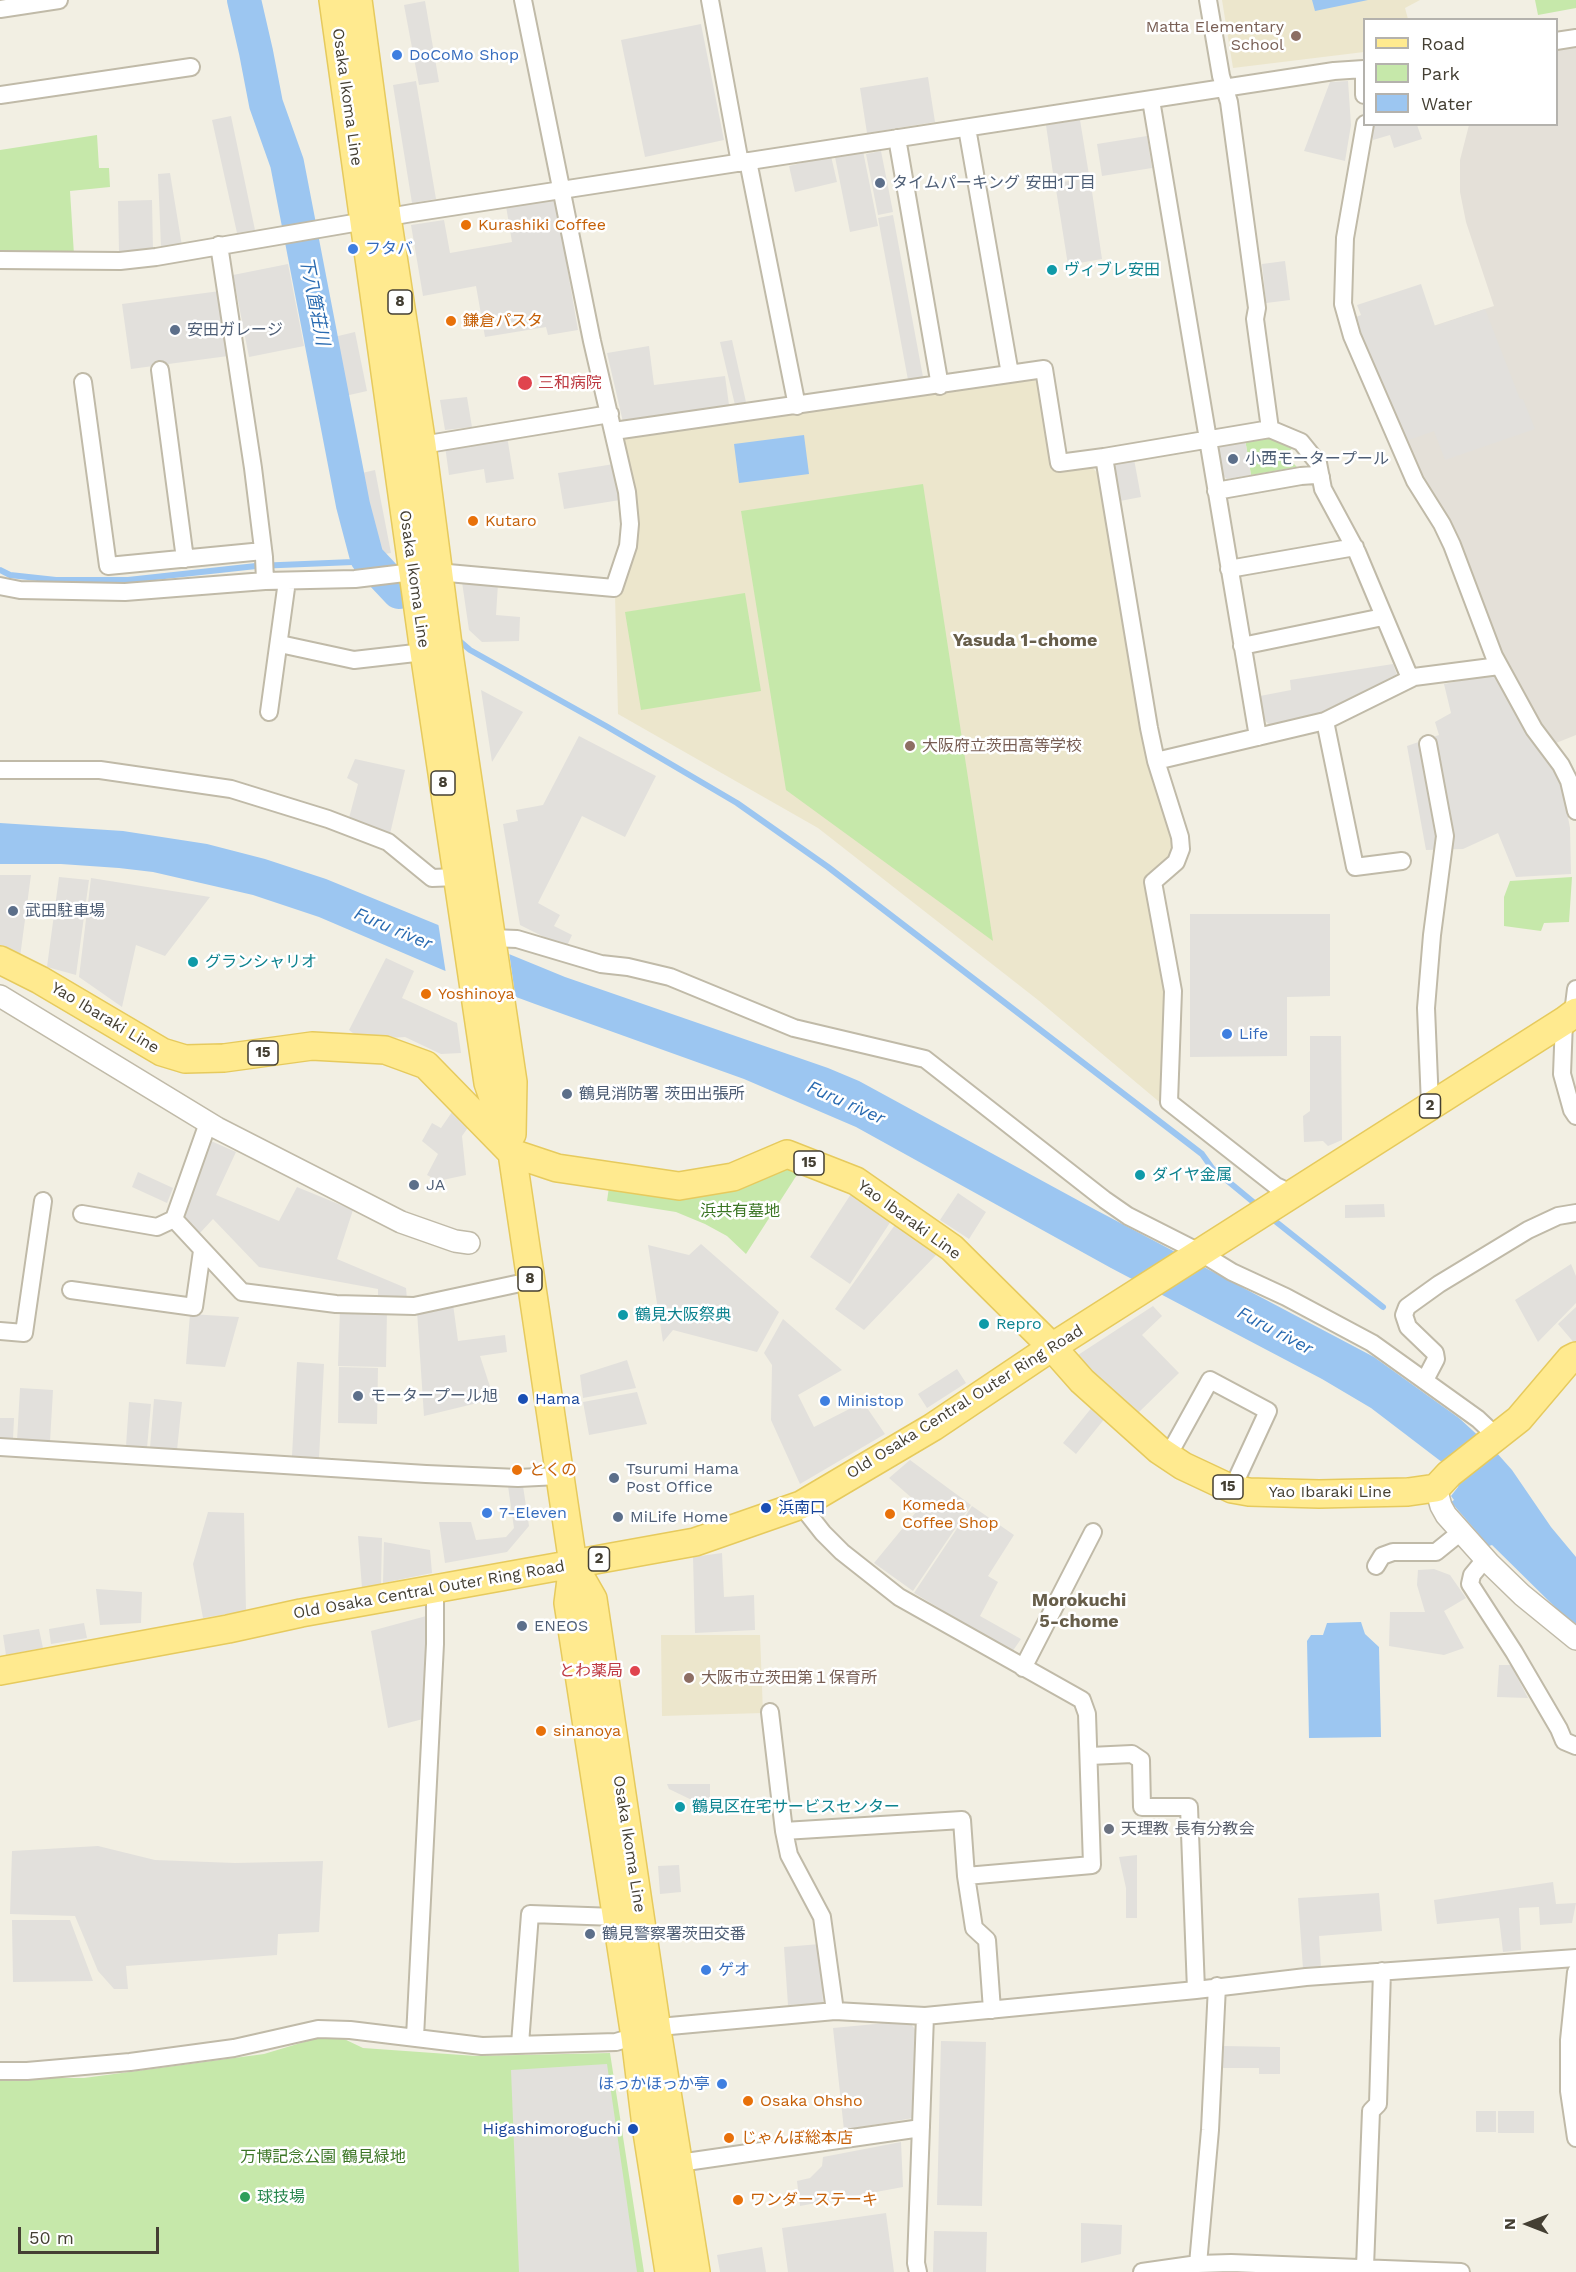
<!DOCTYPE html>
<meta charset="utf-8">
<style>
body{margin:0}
#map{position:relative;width:1576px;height:2272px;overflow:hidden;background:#f2efe3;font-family:"Work Sans",sans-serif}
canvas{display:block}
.legend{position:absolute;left:1363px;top:18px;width:195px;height:108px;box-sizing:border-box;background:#fff;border:2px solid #b4b2ad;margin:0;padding:8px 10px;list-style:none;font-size:18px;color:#443f33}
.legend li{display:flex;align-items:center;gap:12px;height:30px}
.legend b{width:30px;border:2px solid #b4b2ad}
.north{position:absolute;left:1498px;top:2194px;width:60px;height:60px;-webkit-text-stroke:4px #fff;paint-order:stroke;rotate:270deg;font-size:16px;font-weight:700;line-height:24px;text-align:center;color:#443f33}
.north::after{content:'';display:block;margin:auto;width:21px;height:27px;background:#443f33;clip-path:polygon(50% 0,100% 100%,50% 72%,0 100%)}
.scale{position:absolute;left:18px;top:2227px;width:141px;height:27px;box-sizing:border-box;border:3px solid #443f33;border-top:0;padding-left:8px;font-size:18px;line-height:21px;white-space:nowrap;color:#443f33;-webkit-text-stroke:4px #fff;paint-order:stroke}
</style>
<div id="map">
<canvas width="1576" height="2272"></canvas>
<ul class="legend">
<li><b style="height:8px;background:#ffea8f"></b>Road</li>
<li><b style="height:16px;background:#c6e8aa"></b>Park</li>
<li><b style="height:16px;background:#9cc6f1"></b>Water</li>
</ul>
<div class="north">N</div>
<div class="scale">50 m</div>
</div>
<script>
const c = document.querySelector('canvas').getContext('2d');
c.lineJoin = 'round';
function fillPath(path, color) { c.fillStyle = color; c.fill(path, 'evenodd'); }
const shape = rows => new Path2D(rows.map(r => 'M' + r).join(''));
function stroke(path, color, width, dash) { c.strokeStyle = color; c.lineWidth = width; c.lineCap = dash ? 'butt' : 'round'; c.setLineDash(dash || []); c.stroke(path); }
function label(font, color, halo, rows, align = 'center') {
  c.font = font + ' "Work Sans","Noto Sans JP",sans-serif'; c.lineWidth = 5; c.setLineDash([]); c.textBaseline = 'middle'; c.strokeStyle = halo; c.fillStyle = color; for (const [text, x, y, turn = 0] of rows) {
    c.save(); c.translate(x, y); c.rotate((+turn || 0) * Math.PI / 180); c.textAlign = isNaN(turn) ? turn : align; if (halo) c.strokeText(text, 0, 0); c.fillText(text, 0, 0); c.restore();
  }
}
const industrial = shape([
 [1576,44,1576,735,1551,745,1513,679,1366,348,1494,306,1466,222,1460,192,1460,160,1469,125,1556,124,1557,47]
]);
const education = shape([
 [1222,0,1420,0,1405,8,1408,19,1364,20,1364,52,1233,68],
 [1034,380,1043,385,1057,471,1092,467,1099,475,1172,834,1172,855,1146,879,1166,991,1163,1105,1038,1000,818,828,618,714,615,594,623,578,622,438],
 [661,1635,760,1635,763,1713,662,1716]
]);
const green = shape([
 [1535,0,1576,0,1576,8,1538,15],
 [97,135,99,168,109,168,110,187,70,191,74,255,0,253,0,150],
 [1271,435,1296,445,1285,455,1297,467,1251,475,1245,439],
 [923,484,993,941,786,790,741,511],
 [745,593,761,691,641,710,625,612],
 [1572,877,1569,922,1544,923,1541,931,1504,926,1504,897,1510,881],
 [802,1167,746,1254,727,1236,705,1224,676,1212,607,1201,609,1187],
 [342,2038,363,2048,476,2056,610,2053,644,2272,0,2272,0,2078,84,2078,264,2054,314,2039]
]);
const parking = shape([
 [425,1,439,82,419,85,404,5],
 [701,24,724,140,645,157,621,40],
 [928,77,935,122,867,133,860,88],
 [416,81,436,199,412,203,393,85],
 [1348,81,1351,125,1345,161,1304,151,1330,82],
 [231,116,255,230,237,233,212,120],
 [1080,120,1089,175,1054,180,1046,125],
 [1373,125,1417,125,1422,139,1394,148,1390,135,1373,140],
 [1147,136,1152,168,1102,176,1097,144],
 [863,151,878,226,850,232,835,157],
 [881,151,893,212,878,215,866,154],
 [831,156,837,182,795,192,789,166],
 [170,173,182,246,161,247,158,174],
 [1090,178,1102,259,1068,265,1055,183],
 [555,197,578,330,548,335,546,327,485,337,476,286,423,296,411,225,444,220,450,253,512,242,506,206],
 [152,200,153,251,119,252,118,201],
 [893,215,923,377,908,380,878,218],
 [1285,261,1290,300,1266,303,1262,264],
 [288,264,304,346,249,357,233,275],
 [1421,284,1435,326,1485,309,1520,399,1523,399,1535,429,1445,460,1434,431,1406,441,1366,348,1356,317,1361,315,1357,305],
 [220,291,228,356,131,369,122,304],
 [355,332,367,391,345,396,334,337],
 [732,340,746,402,735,405,720,342],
 [649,346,654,385,725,376,729,405,623,422,607,353],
 [467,397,472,427,445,430,440,400],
 [507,436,514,479,486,483,484,469,449,475,445,446],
 [1245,439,1251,475,1227,479,1220,473,1215,445],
 [1134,459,1141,497,1120,501,1114,463],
 [614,464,620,500,564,509,558,473],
 [375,470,391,553,378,555,362,473],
 [462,582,498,584,496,615,520,617,519,641,482,642,469,630],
 [1393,664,1397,675,1338,709,1270,725,1264,720,1260,696,1291,690,1290,680],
 [1494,674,1542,756,1561,780,1570,828,1571,874,1516,877,1498,833,1463,849,1426,850,1407,746,1439,735,1435,722,1451,713,1444,684],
 [481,690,523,712,492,762],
 [579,736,656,776,625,837,582,816,538,903,560,915,554,926,572,935,566,948,520,925,503,824,518,821,516,810,543,805],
 [355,759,405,770,389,838,349,818,358,784,347,778],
 [0,875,31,875,20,957,0,947],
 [59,877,89,880,76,975,47,967],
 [91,878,210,897,165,956,136,945,122,1007,79,977],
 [1190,914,1330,914,1330,996,1287,997,1287,1056,1190,1057],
 [386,958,414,971,402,998,457,1023,461,1053,441,1054,405,1037,362,1040,349,1030],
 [1310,1036,1341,1036,1342,1140,1328,1146,1323,1141,1304,1142,1303,1116,1310,1111],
 [454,1109,469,1126,462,1136,466,1175,438,1181,427,1175,438,1154,422,1141,432,1123,441,1128],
 [211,1141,236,1152,216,1195,279,1221,297,1187,353,1210,337,1259,406,1288,407,1299,378,1302,378,1289,259,1267,213,1219,199,1234,182,1217],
 [138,1172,173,1188,167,1203,132,1187],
 [958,1193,986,1212,969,1239,940,1220],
 [851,1194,891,1221,850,1284,810,1257],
 [1384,1204,1385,1217,1345,1218,1345,1205],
 [897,1222,937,1254,864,1330,835,1309],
 [701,1244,779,1312,757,1352,673,1330,663,1342,648,1245,689,1255],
 [1571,1264,1576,1276,1576,1303,1538,1342,1515,1300],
 [453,1304,458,1341,505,1335,507,1352,480,1356,494,1399,424,1416,417,1311],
 [1153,1306,1162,1316,1142,1335,1179,1373,1136,1415,1078,1359,1078,1355],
 [1576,1307,1576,1345,1558,1324],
 [340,1308,387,1309,386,1367,338,1366],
 [190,1314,239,1317,225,1367,186,1364],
 [783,1319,842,1370,798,1395,814,1427,863,1402,885,1434,800,1484,771,1420,772,1365,764,1353],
 [627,1360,636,1388,583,1398,580,1375],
 [297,1362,324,1364,319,1458,292,1456],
 [339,1367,378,1368,377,1424,338,1423],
 [957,1369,966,1383,927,1408,918,1394],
 [20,1388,53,1390,50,1442,17,1441],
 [637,1392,647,1424,589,1435,583,1402],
 [154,1399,182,1402,177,1450,150,1448],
 [129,1402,151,1404,147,1448,126,1446],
 [1093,1406,1106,1417,1076,1454,1063,1443],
 [0,1418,14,1418,13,1439,0,1438],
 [910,1460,971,1505,913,1591,874,1563,921,1506,889,1478],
 [508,1486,523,1486,529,1526,507,1552,445,1563,439,1522,471,1522,476,1540,506,1537,514,1528],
 [972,1506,1014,1535,988,1576,998,1582,980,1616,1021,1639,1012,1652,914,1593],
 [208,1512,244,1513,246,1611,203,1618,193,1564],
 [358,1536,382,1538,381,1584,362,1588],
 [384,1542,430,1550,432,1573,383,1583],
 [722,1553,724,1597,754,1595,755,1630,695,1633,693,1557],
 [1434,1569,1450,1575,1466,1598,1444,1611,1464,1648,1444,1655,1389,1646,1390,1612,1425,1612,1417,1585,1418,1570],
 [96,1589,142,1592,141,1623,100,1625],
 [430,1615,427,1718,388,1728,371,1631],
 [84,1623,87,1638,51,1644,49,1629],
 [39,1629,43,1648,6,1655,3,1635],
 [1499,1665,1511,1665,1528,1698,1497,1697],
 [667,1784,710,1784,710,1798,722,1798,724,1814,721,1814,669,1789],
 [98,1846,155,1860,235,1863,323,1861,319,1932,278,1934,277,1955,126,1966,128,1989,114,1989,98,1971,75,1916,10,1914,12,1851],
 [1137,1855,1137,1918,1126,1918,1126,1888,1119,1857],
 [679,1865,681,1892,660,1894,658,1866],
 [1553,1882,1556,1904,1576,1903,1572,1923,1540,1925,1539,1907,1519,1908,1521,1950,1503,1952,1499,1918,1437,1924,1434,1900],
 [1379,1893,1382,1931,1319,1936,1321,1968,1303,1969,1298,1898],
 [12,1920,70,1920,93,1981,13,1982],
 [820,1944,823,2003,788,2005,784,1947],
 [897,2022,910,2023,915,2029,913,2118,844,2130,833,2028],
 [941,2041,986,2042,982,2206,937,2205],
 [1223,2046,1280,2047,1280,2074,1259,2074,1259,2068,1222,2068],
 [607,2064,637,2272,519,2272,511,2070],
 [1476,2111,1496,2111,1496,2132,1476,2132],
 [1498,2111,1534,2111,1534,2133,1498,2133],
 [901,2142,903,2187,800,2206,797,2181,810,2178,822,2166,823,2157],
 [886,2213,894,2272,788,2272,782,2228],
 [1081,2223,1122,2225,1121,2254,1081,2263],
 [934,2231,987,2232,986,2272,933,2272],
 [762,2247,766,2272,720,2272,717,2255]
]);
const water = shape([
 [1312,0,1368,0,1315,11],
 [804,435,809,474,739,483,734,444],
 [0,823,123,831,207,844,265,859,326,879,565,977,828,1068,859,1081,1094,1209,1374,1357,1459,1418,1496,1452,1512,1470,1551,1527,1576,1557,1576,1624,1558,1610,1492,1545,1489,1546,1451,1502,1454,1500,1451,1496,1458,1487,1459,1481,1447,1466,1371,1408,1322,1379,1111,1268,856,1127,744,1079,535,1004,443,970,319,917,253,895,153,872,119,868,61,864,0,864],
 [1361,1622,1365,1634,1379,1647,1381,1737,1309,1738,1307,1641,1311,1635,1323,1635,1327,1623]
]);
const pier = shape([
 [438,922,509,952,516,1001,446,974]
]);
const stream = shape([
 [0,570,10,575,56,580,128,580,256,566,353,562,367,558],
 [456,638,470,650,606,726,737,803,828,867,1202,1154,1212,1168,1258,1206],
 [1270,1217,1383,1307]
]);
const river = shape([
 [244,0,256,52,266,104,287,163,353,505,367,558,399,592]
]);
const minor = shape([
 [710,0,740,163],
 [1208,0,1221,76,1229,102,1257,308,1255,319,1270,429],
 [0,9,59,0],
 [1556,41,1576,38],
 [1364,69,1364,95],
 [0,95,191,67],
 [1151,100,1258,737],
 [1365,124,1345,238,1343,304,1352,336,1415,481,1442,524,1452,545,1494,656,1534,729,1561,765,1569,781,1576,811],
 [967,128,1010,374],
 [897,138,940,386],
 [748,161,797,406],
 [219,245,253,468,264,557,265,581],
 [0,260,120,261,156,257,412,213,1334,71,1364,69],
 [160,370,185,559],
 [83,382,108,566,263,551],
 [614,431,1044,369,1059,463,1104,457,1149,728,1156,761,1180,837,1181,849,1176,862,1153,882,1173,991,1169,1102,1276,1186,1293,1194],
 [422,445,610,414],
 [1104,457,1270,429,1301,442,1318,463,1323,489,1357,552,1410,678],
 [1216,491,1301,476,1315,475,1321,477],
 [1229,569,1355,547],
 [437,572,614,588,628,546,630,524,627,492,592,341,523,0],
 [0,586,20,590,125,592,265,581,355,579,413,572],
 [280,644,354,660,424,652],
 [1242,646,1383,617],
 [269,712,287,581],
 [1325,721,1355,867,1402,861],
 [1428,744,1445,836,1432,935,1426,1008,1430,1105],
 [1156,761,1325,721,1414,677,1499,666],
 [0,770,100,770,231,789,328,819,388,842,432,878,457,877],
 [491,938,517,939,601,964,628,967,670,977,794,1028,925,1059,1105,1200,1128,1216,1201,1253,1232,1272,1286,1297,1372,1343,1478,1419,1496,1436],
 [1573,1013,1576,989],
 [1564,1021,1562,1074,1572,1110,1576,1116],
 [208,1123,174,1219,242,1292,336,1304,414,1306,530,1281],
 [82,1214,157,1227,174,1219],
 [71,1290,194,1307,202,1251],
 [0,1331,24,1333,43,1201],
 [1425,1380,1436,1359,1435,1353,1408,1327,1404,1315,1407,1307,1439,1284,1528,1230,1558,1216,1576,1213],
 [0,1447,426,1474,518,1478,559,1476],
 [1168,1456,1210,1380,1268,1411,1232,1489],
 [801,1505,823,1533,842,1552,899,1597,1082,1700,1087,1714,1092,1865,966,1876],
 [1486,1558,1472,1575,1470,1584,1514,1652,1559,1729,1564,1741,1576,1746],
 [1376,1566,1382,1556,1393,1552,1436,1552,1462,1531],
 [1023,1668,1093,1532],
 [770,1712,784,1831,789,1855,822,1917,835,2011],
 [1090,1756,1132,1754,1141,1760,1142,1807,1189,1807,1196,1990],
 [784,1831,962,1820,966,1876,974,1928,987,1940,992,2010],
 [1576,1972,1569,2040,1569,2091,1576,2138],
 [415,2037,435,1644,435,1590],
 [520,2044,530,1914,616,1917],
 [0,2071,27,2071,130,2062,234,2048,318,2029,350,2030,482,2046,616,2042,670,2026,835,2011,925,2016,1196,1990,1306,1977,1576,1958],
 [679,2163,921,2128],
 [1198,2264,1210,2130,1217,1986],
 [1365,2267,1371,2111,1378,2104,1382,1971],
 [918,2272,916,2263,925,2016],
 [1142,2272,1198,2264,1231,2263,1461,2272]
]);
const tertiary = shape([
 [0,996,217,1128,401,1222,455,1241,469,1243],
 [1436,1488,1441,1506,1446,1515,1489,1563,1522,1595,1576,1639]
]);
const primary = shape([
 [333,0,424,652,488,1083,512,1153,573,1564,568,1603,635,2037,646,2126,669,2272],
 [358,0,387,217,422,445,450,660,513,1082,512,1134],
 [0,960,40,980,162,1052,185,1059,224,1058,312,1046,385,1050,426,1065,512,1153,557,1168,679,1186,733,1177,787,1154,856,1181,952,1248,1052,1347,1082,1381,1159,1450,1183,1466,1232,1489,1249,1492,1319,1494,1408,1492,1436,1488,1449,1474,1519,1419,1570,1359,1576,1356],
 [573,1564,593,1599,657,2030,696,2272],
 [0,1671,228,1629,301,1613,695,1542,801,1505,933,1427,1052,1347,1564,1021,1576,1012]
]);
const markers = [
 [1296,36,6,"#8d6e63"],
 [397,55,6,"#3f7fe0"],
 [880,183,6,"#5c6f8a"],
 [466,225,6,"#e8710a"],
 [353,249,6,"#3f7fe0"],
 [1052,270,6,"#0f9aa8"],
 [451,321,6,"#e8710a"],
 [175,330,6,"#5c6f8a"],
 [525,383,8,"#e0444e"],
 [1233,459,6,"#5c6f8a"],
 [473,521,6,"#e8710a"],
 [910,746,6,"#8d6e63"],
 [13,911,6,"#5c6f8a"],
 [193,962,6,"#0f9aa8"],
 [426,994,6,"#e8710a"],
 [1227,1034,6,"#3f7fe0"],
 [567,1094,6,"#5c6f8a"],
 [1140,1175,6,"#0f9aa8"],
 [414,1185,6,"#5c6f8a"],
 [623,1315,6,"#0f9aa8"],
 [984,1324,6,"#0f9aa8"],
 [358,1396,6,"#5c6f8a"],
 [523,1399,6,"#1a4fb4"],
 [825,1401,6,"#3f7fe0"],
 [517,1470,6,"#e8710a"],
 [614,1478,6,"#5c6f8a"],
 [766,1508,6,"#1a4fb4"],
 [487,1513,6,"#3f7fe0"],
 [890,1514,6,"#e8710a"],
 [618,1517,6,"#5c6f8a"],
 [522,1626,6,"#5c6f8a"],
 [635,1671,6,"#e0444e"],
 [689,1678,6,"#8d6e63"],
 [541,1731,6,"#e8710a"],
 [680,1807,6,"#0f9aa8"],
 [1109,1829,6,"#6b7280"],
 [590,1934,6,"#5c6f8a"],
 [706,1970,6,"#3f7fe0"],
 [722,2084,6,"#3f7fe0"],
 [748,2101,6,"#e8710a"],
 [633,2129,6,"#1a4fb4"],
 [729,2138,6,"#e8710a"],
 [245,2197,6,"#2e9e5b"],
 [738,2200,6,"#e8710a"]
];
const shields = [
 [400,302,24],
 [443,783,24],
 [263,1053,30],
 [1430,1106,21],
 [809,1163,30],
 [530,1279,24],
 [1228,1487,30],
 [599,1559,21]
];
const shieldNames = [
 ["8",400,302],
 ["8",443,783],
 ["15",263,1053],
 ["2",1430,1106],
 ["15",809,1163],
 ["8",530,1279],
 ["15",1228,1487],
 ["2",599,1559]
];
const educationNames = [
 ["Matta Elementary",1284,27,"right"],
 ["School",1284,45,"right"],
 ["大阪府立茨田高等学校",922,746],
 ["大阪市立茨田第１保育所",701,1678]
];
const shopNames = [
 ["DoCoMo Shop",409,55],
 ["フタバ",365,249],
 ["Life",1239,1034],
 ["Ministop",837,1401],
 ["7-Eleven",499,1513],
 ["ゲオ",718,1970],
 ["ほっかほっか亭",710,2084,"right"]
];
const streetNames = [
 ["Osaka Ikoma Line",347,97,82],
 ["Osaka Ikoma Line",414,579,82],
 ["Yao Ibaraki Line",105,1018,31],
 ["Yao Ibaraki Line",909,1220,36],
 ["Old Osaka Central Outer Ring Road",965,1402,-32],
 ["Yao Ibaraki Line",1330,1492],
 ["Old Osaka Central Outer Ring Road",429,1590,-10],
 ["Osaka Ikoma Line",629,1844,81]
];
const serviceNames = [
 ["タイムパーキング 安田1丁目",892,183],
 ["安田ガレージ",187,330],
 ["小西モータープール",1245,459],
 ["武田駐車場",25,911],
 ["鶴見消防署 茨田出張所",579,1094],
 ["JA",426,1185],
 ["モータープール旭",370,1396],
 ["Tsurumi Hama",626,1469],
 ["Post Office",626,1487],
 ["MiLife Home",630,1517],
 ["ENEOS",534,1626],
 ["鶴見警察署茨田交番",602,1934]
];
const foodNames = [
 ["Kurashiki Coffee",478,225],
 ["鎌倉パスタ",463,321],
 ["Kutaro",485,521],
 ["Yoshinoya",438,994],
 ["とくの",529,1470],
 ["Komeda",902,1505],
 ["Coffee Shop",902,1523],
 ["sinanoya",553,1731],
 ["Osaka Ohsho",760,2101],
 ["じゃんぼ総本店",741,2138],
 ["ワンダーステーキ",750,2200]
];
const cultureNames = [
 ["ヴィブレ安田",1064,270],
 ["グランシャリオ",205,962],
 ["ダイヤ金属",1152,1175],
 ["鶴見大阪祭典",635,1315],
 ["Repro",996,1324],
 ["鶴見区在宅サービスセンター",692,1807]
];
const healthNames = [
 ["三和病院",538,383],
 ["とわ薬局",623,1671,"right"]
];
const parkNames = [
 ["浜共有墓地",740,1211],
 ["万博記念公園 鶴見緑地",323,2157]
];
const transitNames = [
 ["Hama",535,1399],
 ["浜南口",778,1508],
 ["Higashimoroguchi",621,2129,"right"]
];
const worshipNames = [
 ["天理教 長有分教会",1121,1829]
];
const leisureNames = [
 ["球技場",257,2197]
];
const waterNames = [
 ["下八箇荘川",314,301,79],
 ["Furu river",393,929,23],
 ["Furu river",846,1103,24],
 ["Furu river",1275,1331,28]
];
const neighbourhoodNames = [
 ["Yasuda 1-chome",1025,641],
 ["Morokuchi",1079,1601],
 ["5-chome",1079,1622]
];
fillPath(industrial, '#e4e0d8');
fillPath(education, '#ece6cc');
fillPath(green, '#c6e8aa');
fillPath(parking, '#e2e0dc');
fillPath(water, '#9cc6f1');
fillPath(pier, '#f2efe3');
stroke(stream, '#9cc6f1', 6);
stroke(river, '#9cc6f1', 34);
stroke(minor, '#c0baa8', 20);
stroke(tertiary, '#c0baa8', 24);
stroke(primary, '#e6ca5d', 30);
stroke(minor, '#fff', 16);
stroke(tertiary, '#fff', 21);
stroke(primary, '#ffea8f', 27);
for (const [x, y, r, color] of markers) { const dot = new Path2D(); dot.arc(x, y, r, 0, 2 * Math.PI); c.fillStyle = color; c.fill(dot); stroke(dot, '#fff', 2); }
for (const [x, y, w] of shields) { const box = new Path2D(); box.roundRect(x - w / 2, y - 12, w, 24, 4.5); c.fillStyle = '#fff'; c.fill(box); stroke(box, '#443f33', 1.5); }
label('bold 15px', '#443f33', null, shieldNames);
label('16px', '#785e54', '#fff', educationNames, 'left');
label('16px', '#366cbe', '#fff', shopNames, 'left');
label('16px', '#443f33', '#fff', streetNames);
label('16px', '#4e5e75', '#fff', serviceNames, 'left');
label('16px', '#c56008', '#fff', foodNames, 'left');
label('16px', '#0d838f', '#fff', cultureNames, 'left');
label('16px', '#be3a42', '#fff', healthNames, 'left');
label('16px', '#3c7625', '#fff', parkNames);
label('16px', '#164399', '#fff', transitNames, 'left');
label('16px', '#5b616d', '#fff', worshipNames, 'left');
label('16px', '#27864d', '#fff', leisureNames, 'left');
label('italic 18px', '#2a6bb1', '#fff', waterNames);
label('bold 18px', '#675e4a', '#fff', neighbourhoodNames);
</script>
